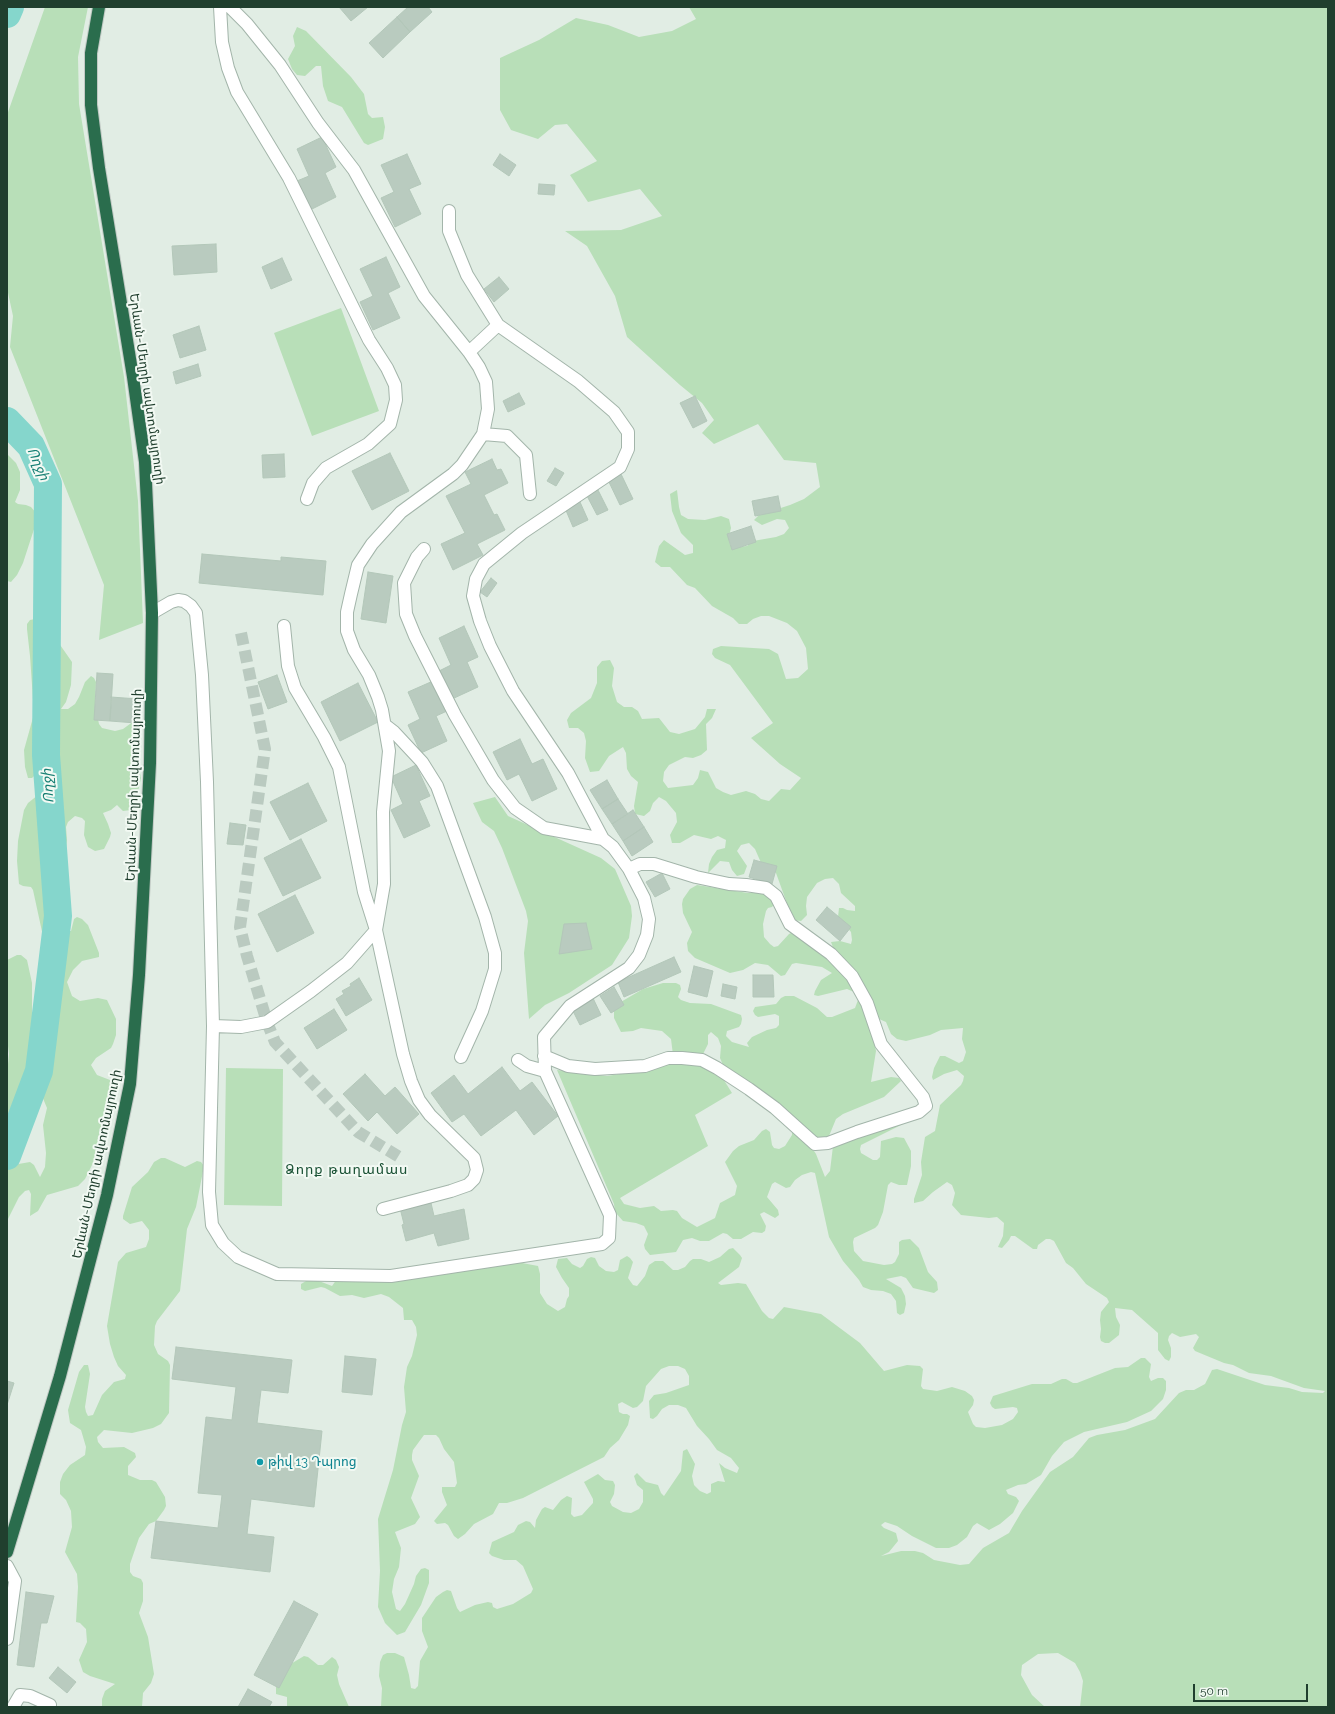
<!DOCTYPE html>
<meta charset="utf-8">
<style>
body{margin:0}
#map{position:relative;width:1335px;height:1714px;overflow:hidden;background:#e1ede4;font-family:Raleway,sans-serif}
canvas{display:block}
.frame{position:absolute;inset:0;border:8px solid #203f2e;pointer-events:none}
.scale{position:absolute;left:1193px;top:1684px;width:115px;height:18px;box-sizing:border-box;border:2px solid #203f2e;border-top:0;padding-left:5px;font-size:12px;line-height:14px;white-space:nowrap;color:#203f2e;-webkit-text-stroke:3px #f2f9f3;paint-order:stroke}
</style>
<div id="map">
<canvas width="1335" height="1714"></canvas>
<div class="frame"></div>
<div class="scale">50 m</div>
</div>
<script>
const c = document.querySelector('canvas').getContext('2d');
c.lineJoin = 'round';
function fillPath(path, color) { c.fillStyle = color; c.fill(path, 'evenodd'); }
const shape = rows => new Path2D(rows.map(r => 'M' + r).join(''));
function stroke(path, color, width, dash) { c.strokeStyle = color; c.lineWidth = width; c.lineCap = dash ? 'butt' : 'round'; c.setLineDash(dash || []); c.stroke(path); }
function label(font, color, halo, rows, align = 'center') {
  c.font = font + ' Raleway,"Noto Sans Armenian",sans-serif'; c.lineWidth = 4; c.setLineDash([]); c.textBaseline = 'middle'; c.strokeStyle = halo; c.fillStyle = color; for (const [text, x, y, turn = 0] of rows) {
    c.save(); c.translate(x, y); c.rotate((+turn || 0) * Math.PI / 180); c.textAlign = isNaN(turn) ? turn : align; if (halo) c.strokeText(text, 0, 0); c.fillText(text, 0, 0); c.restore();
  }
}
const green = shape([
 [45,7,88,7,78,57,79,104,124,377,138,501,143,623,99,640,104,585,10,347,13,316,7,288,7,115],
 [689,7,1328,7,1328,1707,1080,1707,1083,1681,1080,1672,1075,1663,1058,1653,1038,1654,1022,1665,1021,1675,1032,1695,1045,1707,381,1707,382,1688,379,1676,380,1662,383,1655,387,1653,395,1653,404,1657,409,1675,411,1688,415,1689,418,1686,420,1661,428,1647,422,1631,422,1618,436,1597,443,1592,447,1590,451,1591,457,1608,460,1612,475,1605,488,1602,492,1603,493,1607,497,1609,513,1604,531,1593,533,1589,523,1566,516,1560,504,1560,492,1556,489,1553,492,1542,514,1532,518,1525,526,1521,530,1522,535,1528,536,1520,542,1509,545,1507,553,1510,561,1500,567,1496,572,1498,571,1514,574,1517,582,1515,593,1503,593,1499,584,1482,598,1474,605,1480,613,1481,615,1485,614,1494,610,1502,612,1506,623,1512,631,1513,639,1509,643,1502,643,1490,637,1485,634,1476,637,1473,646,1482,658,1485,661,1493,664,1496,681,1471,683,1451,687,1449,695,1464,692,1476,694,1485,700,1491,707,1494,711,1492,711,1484,718,1481,725,1482,719,1463,725,1468,737,1473,739,1468,731,1458,717,1450,709,1439,697,1426,686,1408,678,1405,669,1405,662,1409,657,1416,653,1419,650,1418,649,1401,654,1395,666,1393,689,1385,689,1376,685,1369,678,1366,669,1366,661,1369,646,1386,643,1401,637,1407,633,1408,622,1402,618,1404,619,1412,623,1414,627,1414,630,1416,628,1425,619,1440,610,1448,604,1457,523,1498,507,1503,499,1503,493,1514,474,1524,465,1534,458,1539,454,1536,448,1525,445,1523,437,1524,434,1521,447,1505,442,1492,442,1487,455,1487,457,1483,454,1462,444,1449,439,1438,436,1435,424,1435,413,1450,412,1455,412,1460,419,1476,411,1498,420,1517,415,1524,395,1532,401,1548,399,1567,394,1579,392,1592,396,1609,400,1611,405,1604,414,1584,416,1576,421,1569,425,1568,429,1570,429,1583,421,1605,405,1632,397,1635,385,1623,378,1607,380,1571,378,1519,393,1470,402,1425,406,1412,404,1387,407,1367,412,1356,417,1335,416,1327,412,1320,404,1320,403,1308,389,1297,381,1294,364,1298,352,1295,340,1296,325,1288,321,1287,305,1291,301,1289,301,1284,311,1278,332,1286,339,1276,517,1262,538,1266,540,1274,540,1293,547,1304,558,1311,565,1307,567,1299,569,1296,569,1288,562,1278,556,1267,558,1259,567,1258,572,1264,580,1268,583,1266,587,1259,591,1257,595,1258,599,1266,606,1271,614,1272,618,1270,620,1260,627,1256,630,1258,633,1262,628,1278,633,1285,637,1286,645,1276,649,1265,655,1261,663,1261,673,1270,678,1270,685,1267,690,1261,693,1259,701,1259,709,1262,720,1257,729,1249,733,1248,740,1255,742,1258,739,1267,718,1283,721,1285,738,1283,746,1284,762,1311,769,1318,773,1319,784,1307,821,1314,860,1343,884,1371,907,1365,920,1366,923,1369,921,1386,923,1389,937,1391,952,1387,965,1391,972,1396,974,1400,973,1405,968,1412,973,1424,976,1427,985,1428,1002,1425,1013,1419,1018,1412,1017,1408,1013,1407,995,1409,992,1407,990,1403,993,1396,1032,1384,1051,1384,1062,1379,1066,1379,1073,1383,1077,1383,1115,1368,1128,1367,1141,1358,1145,1358,1151,1364,1149,1377,1151,1381,1158,1378,1163,1378,1166,1381,1166,1390,1163,1399,1151,1411,1127,1422,1084,1432,1064,1442,1052,1456,1041,1475,1026,1484,1018,1485,1006,1490,1008,1494,1016,1497,1019,1501,1013,1513,1000,1524,989,1530,977,1523,973,1526,967,1537,957,1545,949,1548,936,1548,912,1536,897,1526,885,1522,881,1525,884,1528,896,1533,898,1541,889,1552,881,1556,901,1551,915,1551,923,1553,934,1560,960,1565,969,1564,983,1548,1009,1533,1022,1511,1050,1472,1073,1457,1089,1438,1097,1435,1125,1430,1155,1419,1179,1393,1186,1390,1194,1390,1205,1384,1212,1370,1217,1369,1265,1385,1289,1388,1302,1392,1323,1393,1325,1391,1304,1388,1271,1376,1249,1373,1233,1365,1224,1363,1195,1351,1193,1348,1199,1337,1196,1334,1180,1337,1172,1333,1169,1336,1168,1340,1171,1348,1171,1357,1169,1361,1165,1359,1158,1350,1158,1333,1132,1310,1115,1308,1116,1317,1120,1325,1119,1335,1109,1343,1105,1343,1101,1341,1100,1337,1101,1329,1100,1320,1101,1312,1109,1302,1107,1298,1086,1284,1073,1268,1066,1263,1054,1241,1050,1239,1046,1239,1038,1245,1037,1249,1033,1249,1015,1236,1011,1236,1009,1240,1002,1248,998,1247,1003,1236,1004,1223,997,1217,989,1218,961,1215,952,1205,955,1193,952,1185,947,1182,933,1192,923,1201,914,1203,914,1199,922,1175,921,1162,925,1137,935,1131,940,1105,961,1085,963,1081,964,1076,957,1070,944,1074,933,1080,932,1077,934,1068,940,1056,945,1056,959,1063,963,1061,966,1052,962,1039,963,1028,941,1030,930,1035,906,1041,897,1039,891,1034,886,1022,879,1019,874,1042,876,1051,871,1082,891,1077,899,1078,901,1081,884,1097,843,1114,836,1119,829,1136,812,1148,816,1154,825,1177,830,1171,833,1146,907,1122,861,1145,860,1149,861,1153,873,1160,877,1160,880,1157,881,1141,896,1137,904,1138,911,1151,911,1166,907,1185,899,1185,891,1182,888,1185,883,1212,878,1225,875,1228,854,1238,853,1242,854,1251,863,1261,884,1265,892,1264,895,1262,899,1254,899,1242,902,1240,910,1239,919,1248,928,1272,937,1282,938,1290,934,1293,913,1288,906,1278,901,1276,886,1279,901,1288,905,1296,906,1304,904,1313,900,1315,897,1313,896,1301,891,1294,883,1291,871,1290,863,1287,859,1280,843,1261,829,1237,815,1173,811,1172,802,1175,795,1180,790,1187,786,1188,775,1182,772,1184,767,1197,778,1210,779,1215,775,1218,764,1212,760,1214,766,1226,765,1231,762,1233,753,1232,741,1239,733,1239,727,1234,723,1233,709,1241,700,1241,692,1238,683,1240,676,1252,650,1255,645,1249,644,1245,648,1234,644,1226,636,1223,623,1221,615,1212,614,1204,557,1070,607,1076,652,1069,673,1055,671,1039,662,1031,641,1028,633,1031,621,1032,614,1018,614,1006,643,989,663,983,676,983,680,985,681,989,678,997,681,1000,690,1003,711,1004,741,1015,742,1019,741,1024,739,1027,727,1031,726,1036,732,1042,749,1047,747,1043,752,1037,767,1030,776,1028,779,1025,779,1016,775,1014,758,1017,755,1015,753,1011,755,1007,776,1004,781,998,785,996,794,996,817,1008,827,1017,832,1017,855,1008,858,1000,857,996,854,992,847,989,818,996,814,995,815,991,821,980,832,973,822,967,796,963,792,964,785,975,781,976,768,965,755,963,743,970,730,973,695,958,688,951,687,943,692,932,683,913,682,904,683,899,690,889,697,885,748,893,752,893,760,888,775,903,772,907,768,908,766,911,763,924,764,937,770,944,774,947,778,946,789,934,793,932,834,962,834,950,831,942,840,941,851,944,852,940,851,932,838,917,839,908,843,908,847,910,855,911,855,906,841,893,839,884,833,878,825,879,817,883,807,897,806,906,807,915,801,921,793,920,776,873,769,868,762,865,755,849,749,843,741,845,737,851,747,866,744,874,737,876,732,870,729,862,720,861,708,873,709,864,712,857,717,850,725,848,726,840,718,836,711,839,694,835,680,843,672,843,670,835,677,822,676,813,666,801,659,797,653,803,650,811,644,816,635,814,634,806,638,782,631,776,627,769,626,753,623,747,609,756,599,771,590,772,585,758,586,741,584,733,578,728,569,728,567,720,571,713,591,698,597,683,597,667,602,661,610,660,614,668,612,686,617,702,624,707,632,707,638,711,642,719,659,718,670,732,679,734,695,729,705,717,707,709,716,709,712,718,706,724,707,750,701,755,693,758,685,757,669,765,664,772,663,781,668,788,693,785,698,778,700,770,708,772,716,788,723,792,731,795,746,791,755,794,761,799,769,801,781,789,790,790,801,778,780,764,751,738,773,723,730,665,715,658,712,654,713,649,721,646,769,649,778,654,786,679,798,678,808,669,806,648,797,631,787,623,769,616,761,616,753,619,747,624,739,624,733,618,712,606,695,588,687,585,670,567,661,567,655,562,659,546,664,540,685,555,693,553,693,545,681,533,672,511,670,494,677,490,679,507,681,515,688,519,705,520,721,516,729,519,731,528,729,536,730,545,738,547,747,546,753,541,776,537,784,534,789,528,785,520,777,519,762,525,754,520,759,515,790,505,804,499,820,487,816,463,784,460,758,424,714,444,702,433,714,420,702,403,680,385,627,337,615,296,587,246,565,231,621,230,662,216,640,189,588,202,570,175,597,161,567,124,555,125,538,139,511,130,500,110,500,58,539,40,576,18,608,25,639,37,672,31,696,19],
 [711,1032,718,1038,721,1046,720,1058,723,1065,730,1071,741,1076,792,1126,792,1135,785,1146,779,1149,774,1148,772,1145,770,1132,766,1129,762,1131,754,1140,739,1146,733,1151,725,1162,737,1186,735,1195,720,1203,715,1218,697,1227,682,1218,677,1211,673,1210,661,1211,654,1206,640,1208,624,1204,620,1198,708,1146,695,1115,732,1093,722,1077,702,1056,708,1044,708,1035],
 [297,27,306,31,351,77,364,94,368,114,372,118,383,117,385,127,383,139,368,145,364,143,342,107,328,101,323,86,321,66,316,66,305,76,297,75,292,69,288,59,295,46,293,36],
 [341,308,379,411,312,436,274,333],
 [7,449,8,455,16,463,20,472,20,490,15,502,18,504,26,505,31,507,37,514,36,523,23,563,17,575,11,582,7,581],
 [35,619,40,620,49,629,72,662,71,685,66,702,61,709,68,709,75,704,79,697,85,682,91,676,94,678,96,682,95,705,99,724,102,728,115,731,123,729,134,721,138,720,141,724,139,733,131,743,132,759,139,769,141,778,135,805,131,810,123,811,117,805,111,810,103,813,108,824,111,833,110,837,104,849,95,851,88,847,84,835,85,821,82,818,75,816,68,822,66,827,67,840,65,855,56,896,56,911,59,921,63,928,66,931,71,931,74,919,77,917,82,919,88,925,99,953,99,957,82,961,73,970,67,982,72,996,80,1001,98,998,107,1000,116,1019,116,1035,113,1044,111,1048,96,1058,91,1065,97,1075,110,1080,111,1089,104,1132,98,1153,85,1179,78,1186,47,1195,38,1211,30,1216,31,1194,29,1190,25,1191,19,1197,7,1221,7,1166,30,1162,34,1165,40,1177,45,1167,46,1153,43,1125,47,1108,42,1096,38,1096,26,1102,22,1105,17,1118,7,1129,7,1074,9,1054,7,1038,7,960,17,955,21,955,27,960,32,983,32,1031,29,1044,33,1070,36,1078,43,1084,47,1084,42,1065,46,1008,43,957,46,950,33,890,31,887,23,886,19,884,17,861,18,841,24,810,28,803,38,795,46,785,56,751,55,732,53,727,48,727,41,738,37,771,35,775,32,778,28,778,25,767,24,750,34,714,30,656,27,629,27,624,30,620],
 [495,797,508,816,601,858,615,869,631,906,632,916,629,938,612,965,569,993,545,1005,529,1019,524,953,528,921,526,911,502,848,494,831,482,822,473,803],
 [226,1068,283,1069,282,1206,224,1205],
 [161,1158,165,1158,185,1167,197,1161,201,1162,204,1166,196,1207,187,1229,180,1291,157,1321,155,1326,154,1345,158,1354,168,1361,170,1365,169,1413,161,1424,153,1428,132,1433,104,1430,97,1437,98,1442,103,1448,124,1447,135,1453,136,1457,128,1466,128,1475,140,1480,152,1480,156,1482,165,1497,166,1506,164,1510,156,1521,149,1524,139,1538,130,1564,130,1572,133,1576,141,1579,143,1583,143,1601,139,1613,148,1637,154,1674,151,1683,143,1693,142,1707,102,1707,102,1699,105,1691,115,1684,90,1676,83,1672,79,1660,87,1642,86,1629,80,1623,76,1622,78,1587,77,1574,65,1552,72,1527,71,1511,66,1500,60,1494,60,1482,63,1474,70,1465,85,1455,86,1447,81,1430,70,1423,68,1410,79,1372,84,1365,88,1365,90,1374,85,1407,86,1412,88,1416,93,1415,102,1395,114,1382,125,1379,126,1375,118,1366,114,1357,110,1344,107,1326,118,1262,126,1253,146,1247,149,1239,149,1230,142,1221,130,1224,123,1219,123,1216,132,1187,148,1172,154,1162],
 [304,1656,308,1657,318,1665,323,1665,332,1657,336,1660,339,1667,337,1675,339,1684,349,1707,287,1707,287,1697,276,1694,276,1681,289,1665]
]);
const river = shape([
 [7,14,10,7],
 [7,421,31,446,48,484,46,755,58,916,39,1071,7,1156]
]);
const building = shape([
 [339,7,368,7,351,21,339,7],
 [408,7,428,7,432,12,410,32,397,17,408,7],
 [397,17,410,32,383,58,369,43,397,17],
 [322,137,336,167,325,173,336,197,310,210,297,181,309,176,297,149,322,137],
 [407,154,421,184,409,189,421,214,395,227,381,198,394,192,381,165,407,154],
 [500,154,516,165,509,176,493,165,500,154],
 [539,184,555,185,554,195,538,194,539,184],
 [216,244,217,272,174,275,172,246,216,244],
 [386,257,400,287,388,293,400,318,373,330,360,302,373,296,360,269,386,257],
 [282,258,292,280,271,289,262,267,282,258],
 [499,277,509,289,494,302,484,289,499,277],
 [199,326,206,350,180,358,173,335,199,326],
 [198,364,201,376,176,384,173,372,198,364],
 [519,393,525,404,508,412,503,401,519,393],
 [695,396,707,421,693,428,680,403,695,396],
 [390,453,409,491,372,510,352,471,390,453],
 [284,454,285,477,263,478,262,455,284,454],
 [492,459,497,470,501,469,508,483,484,495,494,515,497,514,505,530,477,544,483,555,453,570,441,544,465,533,446,496,471,484,465,472,492,459],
 [555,468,564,473,556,486,547,481,555,468],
 [621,474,633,499,620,505,608,480,621,474],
 [597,488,608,510,597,515,586,494,597,488],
 [778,496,781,511,755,516,752,501,778,496],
 [580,502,588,520,573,527,565,508,580,502],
 [751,526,756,542,732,550,727,534,751,526],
 [202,554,281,561,281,557,326,561,323,595,199,583,202,554],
 [368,572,393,576,386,623,361,619,368,572],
 [491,578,497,583,487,597,480,592,491,578],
 [464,626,478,657,467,662,478,687,452,699,439,671,451,665,439,638,464,626],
 [97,673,113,674,110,721,94,720,97,673],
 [277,675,287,702,268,709,258,682,277,675],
 [433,681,447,711,436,716,447,741,421,753,408,725,420,719,408,692,433,681],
 [358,683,378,722,340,741,321,702,358,683],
 [111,697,138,699,136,723,110,721,111,697],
 [520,739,532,764,543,759,557,789,532,801,519,774,507,780,493,752,520,739],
 [416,765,430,796,419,801,430,826,404,838,391,810,403,804,391,777,416,765],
 [607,780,618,799,602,809,590,790,607,780],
 [308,783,327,821,290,840,270,802,308,783],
 [618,799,628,814,612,824,602,809,618,799],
 [633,810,644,827,623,841,612,824,633,810],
 [230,823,246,825,243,845,227,844,230,823],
 [644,827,653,842,632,856,623,841,644,827],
 [301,839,321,878,283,896,264,858,301,839],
 [754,860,777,866,772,884,749,877,754,860],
 [662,873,670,889,655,897,646,882,662,873],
 [295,895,314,933,277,952,258,914,295,895],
 [827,907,851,927,840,941,816,920,827,907],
 [586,923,592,949,559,954,564,924,586,923],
 [674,957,681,972,624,997,618,982,674,957],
 [694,966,713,971,707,997,688,992,694,966],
 [753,975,773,975,774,997,753,997,753,975],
 [359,978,372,1000,346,1016,336,999,344,994,342,991,351,986,350,984,359,978],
 [723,984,737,987,735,999,721,996,723,984],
 [614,987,624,1005,611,1013,600,996,614,987],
 [592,996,601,1015,580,1025,571,1007,592,996],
 [334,1009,347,1030,317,1049,304,1028,334,1009],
 [502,1067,520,1091,532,1082,558,1116,534,1135,516,1110,481,1136,464,1114,452,1122,431,1093,454,1075,468,1094,502,1067],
 [365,1074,385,1096,395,1087,419,1114,397,1134,377,1112,368,1121,343,1094,365,1074],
 [431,1203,434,1216,464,1209,469,1239,438,1246,434,1233,406,1241,402,1225,404,1224,400,1208,431,1203],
 [176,1347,292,1360,288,1393,261,1390,257,1423,322,1431,314,1507,251,1499,247,1534,274,1537,270,1572,151,1558,156,1521,218,1528,222,1495,198,1493,206,1417,232,1420,236,1387,172,1379,176,1347],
 [345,1356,376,1359,372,1395,342,1392,345,1356],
 [7,1381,14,1383,7,1405,7,1381],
 [26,1592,54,1596,47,1623,41,1623,34,1667,17,1665,26,1592],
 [294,1601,318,1614,279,1688,254,1675,294,1601],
 [58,1667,76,1682,67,1693,49,1678,58,1667],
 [248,1689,272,1702,269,1707,238,1707,248,1689]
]);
const minorTunnel = shape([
 [241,633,265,749,240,927,247,956,267,1022,275,1042,358,1132,401,1158]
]);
const minor = shape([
 [220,7,222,42,228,68,237,92,289,178,369,340,387,368,395,385,396,400,390,424,368,444,326,468,313,483,307,499],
 [469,352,498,325],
 [483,434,507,436,526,455,530,494],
 [424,549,417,557,404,583,406,614,415,636,455,715,493,780,515,808,544,828,603,839],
 [152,613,171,602,178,600,184,601,191,606,196,613,202,675,207,782,213,1026,209,1192,212,1225,223,1243,238,1257,277,1274,391,1276,602,1244,609,1238,610,1215,545,1071,544,1037,570,1006,629,968,639,955,647,935,649,919,644,898,629,869,613,847,603,839,568,773,513,691,490,646,480,621,473,596,476,579,484,564,522,533,620,467,628,449,628,432,614,412,578,381,498,325,467,275,449,231,449,211],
 [284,626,288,666,295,688,324,737,339,767,364,892,376,930,403,1054,411,1081,419,1100,430,1115,474,1158,477,1170,474,1179,468,1185,451,1191,383,1209],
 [385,725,394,732,422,762,437,786,485,917,495,953,495,969,482,1011,461,1057],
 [213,1026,241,1027,267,1022,311,991,347,963,376,930,384,884,383,812,389,751,382,710,378,697,369,675,354,650,347,631,347,612,351,594,358,565,372,544,401,512,453,474,462,465,483,434,488,409,486,382,479,367,469,352,424,296,354,170,318,123,280,65,247,24,230,7],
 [544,1056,568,1066,595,1069,645,1066,668,1058,682,1058,702,1060,717,1068,749,1089,775,1108,815,1144,828,1143,857,1132,919,1112,926,1106,923,1097,881,1044,867,1003,852,976,831,954,790,924,776,896,766,888,746,885,729,884,696,877,654,864,640,864,629,869],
 [518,1060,527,1066,545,1071],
 [7,1566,15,1581,7,1639],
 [13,1707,20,1695,30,1696,50,1705]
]);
const highway = shape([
 [7,1552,60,1376,107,1195,130,1084,139,975,150,763,152,613,145,462,133,377,99,168,91,105,91,53,99,7]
]);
const markers = [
 [260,1462,4,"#0f9aa8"]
];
const streetNames = [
 ["Երևան-Մեղրի ավտոմայրուղի",147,389,82],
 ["Երևան-Մեղրի ավտոմայրուղի",134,785,-88],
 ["Երևան-Մեղրի ավտոմայրուղի",97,1164,-78]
];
const cultureNames = [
 ["թիվ 13 Դպրոց",268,1462]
];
const waterNames = [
 ["Ողջի",38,464,66],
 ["Ողջի",48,786,-94]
];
const neighbourhoodNames = [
 ["Ձորք թաղամաս",347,1170]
];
fillPath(green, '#b8dfb8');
stroke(river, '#85d6cc', 28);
fillPath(building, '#b9cbbf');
stroke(building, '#b3c7b9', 1);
stroke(minorTunnel, '#bacac0', 12, [12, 6]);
stroke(minor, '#a3b5aa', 14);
stroke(highway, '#c1c9c4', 14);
stroke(minor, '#fff', 12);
stroke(highway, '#2a6d4d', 12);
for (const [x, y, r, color] of markers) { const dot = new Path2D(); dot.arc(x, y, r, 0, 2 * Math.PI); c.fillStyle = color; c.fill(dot); stroke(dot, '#f2f9f3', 1.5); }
label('13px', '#203f2e', '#f2f9f3', streetNames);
label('13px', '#0d838f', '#f2f9f3', cultureNames, 'left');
label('italic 14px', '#167f73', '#f2f9f3', waterNames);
c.letterSpacing = '1px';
label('14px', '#1a5235', '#f2f9f3', neighbourhoodNames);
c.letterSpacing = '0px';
</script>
